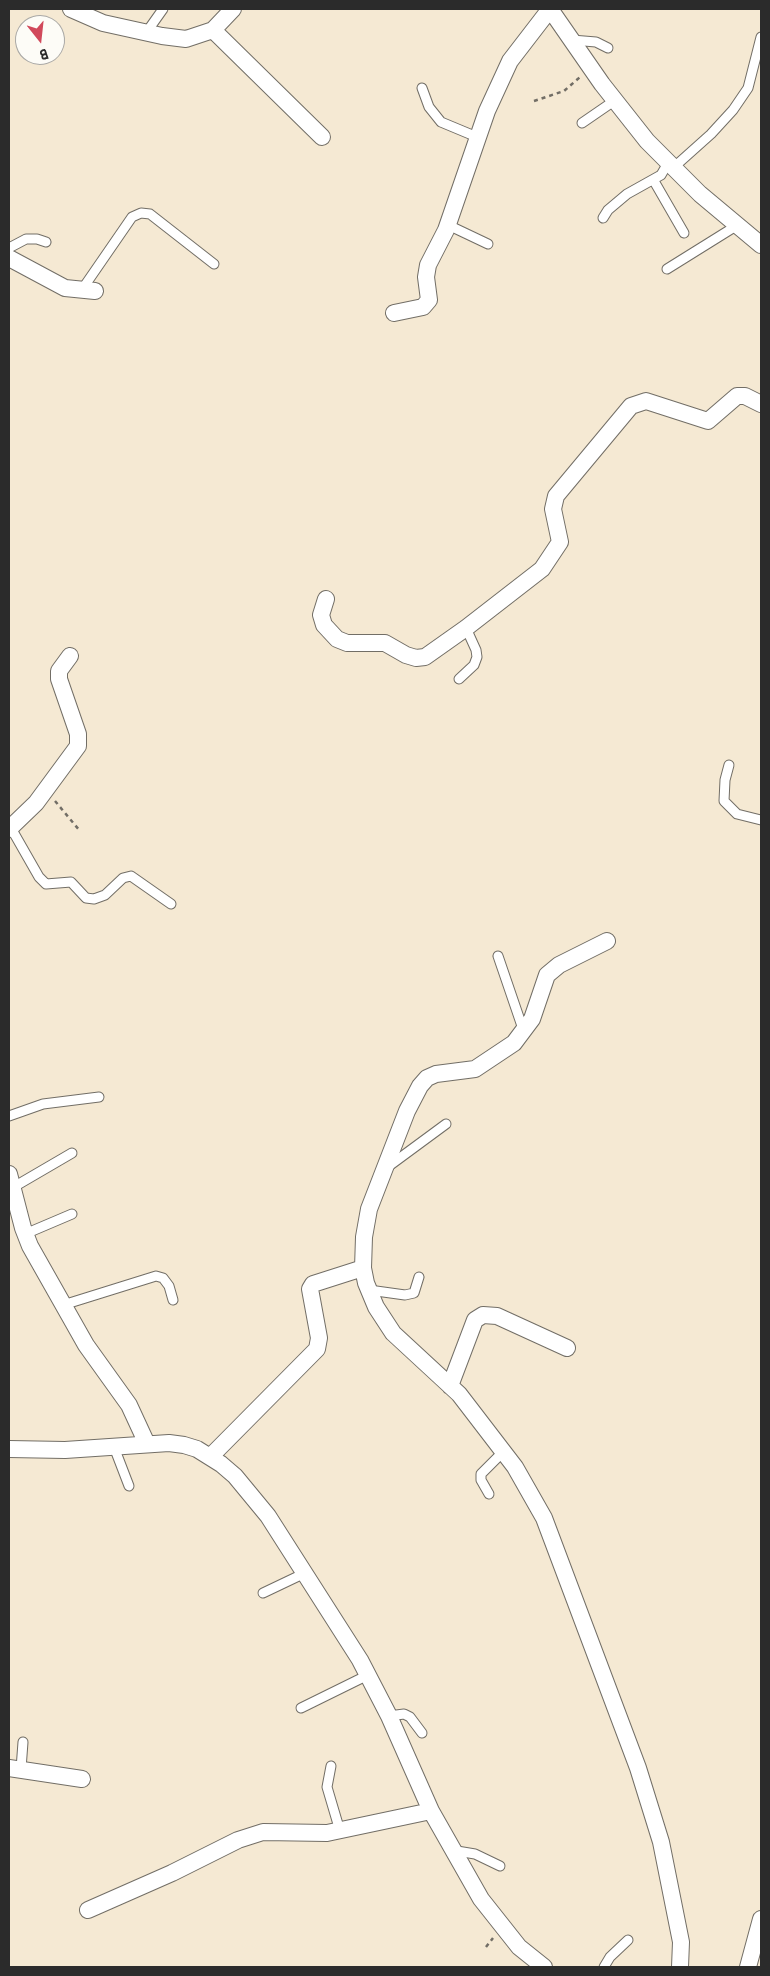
<!DOCTYPE html>
<style>
body{margin:0}
#map{position:relative;width:770px;height:1976px;overflow:hidden;background:#f5e9d3;font-family:Pangolin,sans-serif}
canvas{display:block}
.frame{position:absolute;inset:0;border:10px solid #2b2b2b;pointer-events:none}
.north{position:absolute;left:15px;top:15px;width:50px;height:50px;box-sizing:border-box;background:#fdfcf7;border:1px solid #a9a8a5;border-radius:50%;rotate:164deg;font-size:14px;font-weight:700;line-height:20px;text-align:center;color:#2b2b2b}
.north::after{content:'';display:block;margin:auto;width:18px;height:22px;background:#d1495b;clip-path:polygon(50% 0,100% 100%,50% 72%,0 100%)}
</style>
<div id="map">
<canvas width="770" height="1976"></canvas>
<div class="frame"></div>
<div class="north">B</div>
</div>
<script>
const c = document.querySelector('canvas').getContext('2d');
c.lineJoin = 'round';
const shape = rows => new Path2D(rows.map(r => 'M' + r).join(''));
function stroke(path, color, width, dash) { c.strokeStyle = color; c.lineWidth = width; c.lineCap = dash ? 'butt' : 'round'; c.setLineDash(dash || []); c.stroke(path); }
const path = shape([
 [534,101,564,91,580,77],
 [55,801,80,831],
 [486,1947,493,1938]
]);
const lane = shape([
 [146,33,163,9],
 [572,40,596,42,608,48],
 [422,88,429,107,441,122,477,137],
 [582,123,614,101],
 [673,168,711,134,733,110,748,88,761,37],
 [654,181,684,233],
 [603,218,608,210,627,194,661,175,668,163],
 [448,225,488,244],
 [9,248,26,239,37,239,46,242],
 [667,269,736,226],
 [81,291,132,217,141,213,150,214,214,264],
 [459,679,474,665,477,657,476,650,466,628],
 [729,765,725,780,724,801,737,814,761,820],
 [11,828,39,877,46,884,71,882,86,898,94,899,105,895,123,878,131,876,171,904],
 [498,956,524,1032],
 [9,1116,43,1104,99,1097],
 [389,1166,446,1124],
 [12,1188,72,1153],
 [25,1234,72,1214],
 [369,1290,405,1295,414,1293,419,1277],
 [63,1305,156,1276,163,1278,169,1286,173,1300],
 [114,1447,129,1486],
 [489,1494,481,1480,481,1474,504,1451],
 [263,1593,305,1573],
 [301,1708,368,1675],
 [389,1716,404,1714,410,1717,422,1733],
 [331,1766,327,1787,340,1831],
 [21,1769,23,1742],
 [451,1850,475,1854,500,1866],
 [604,1967,610,1957,628,1940]
]);
const street = shape([
 [71,9,103,23,162,36,186,39,213,30,233,9],
 [213,30,322,137],
 [9,258,65,288,95,291],
 [394,313,423,307,429,300,426,277,428,265,446,230,487,111,510,61,550,9,602,84,647,141,700,194,761,245],
 [326,599,321,615,324,625,337,639,347,643,385,643,406,655,416,658,425,657,466,628,542,569,560,542,553,509,556,496,631,406,646,401,708,421,737,396,745,396,761,404],
 [9,829,36,803,78,746,78,734,59,679,59,671,70,656],
 [607,941,559,965,547,975,532,1019,514,1043,475,1069,436,1074,427,1078,420,1086,407,1111,369,1209,364,1237,363,1268,366,1283,376,1307,393,1333,459,1394,515,1467,544,1518,638,1768,661,1842,681,1942,680,1967],
 [9,1174,23,1228,30,1246,86,1345,129,1405,147,1444],
 [450,1386,475,1320,483,1315,497,1316,567,1348],
 [9,1449,65,1450,169,1443,184,1445,197,1449,221,1464,235,1476,268,1516,360,1660,389,1716,431,1811,481,1899,519,1947,544,1967],
 [210,1457,317,1349,319,1338,310,1289,313,1284,363,1268],
 [9,1768,82,1779],
 [88,1910,172,1873,238,1840,263,1832,327,1833,431,1811],
 [748,1967,761,1919]
]);
stroke(lane, '#726e66', 11);
stroke(street, '#726e66', 18);
stroke(path, '#726e66', 2.5, [4, 4]);
stroke(lane, '#fff', 9);
stroke(street, '#fff', 16);
</script>
